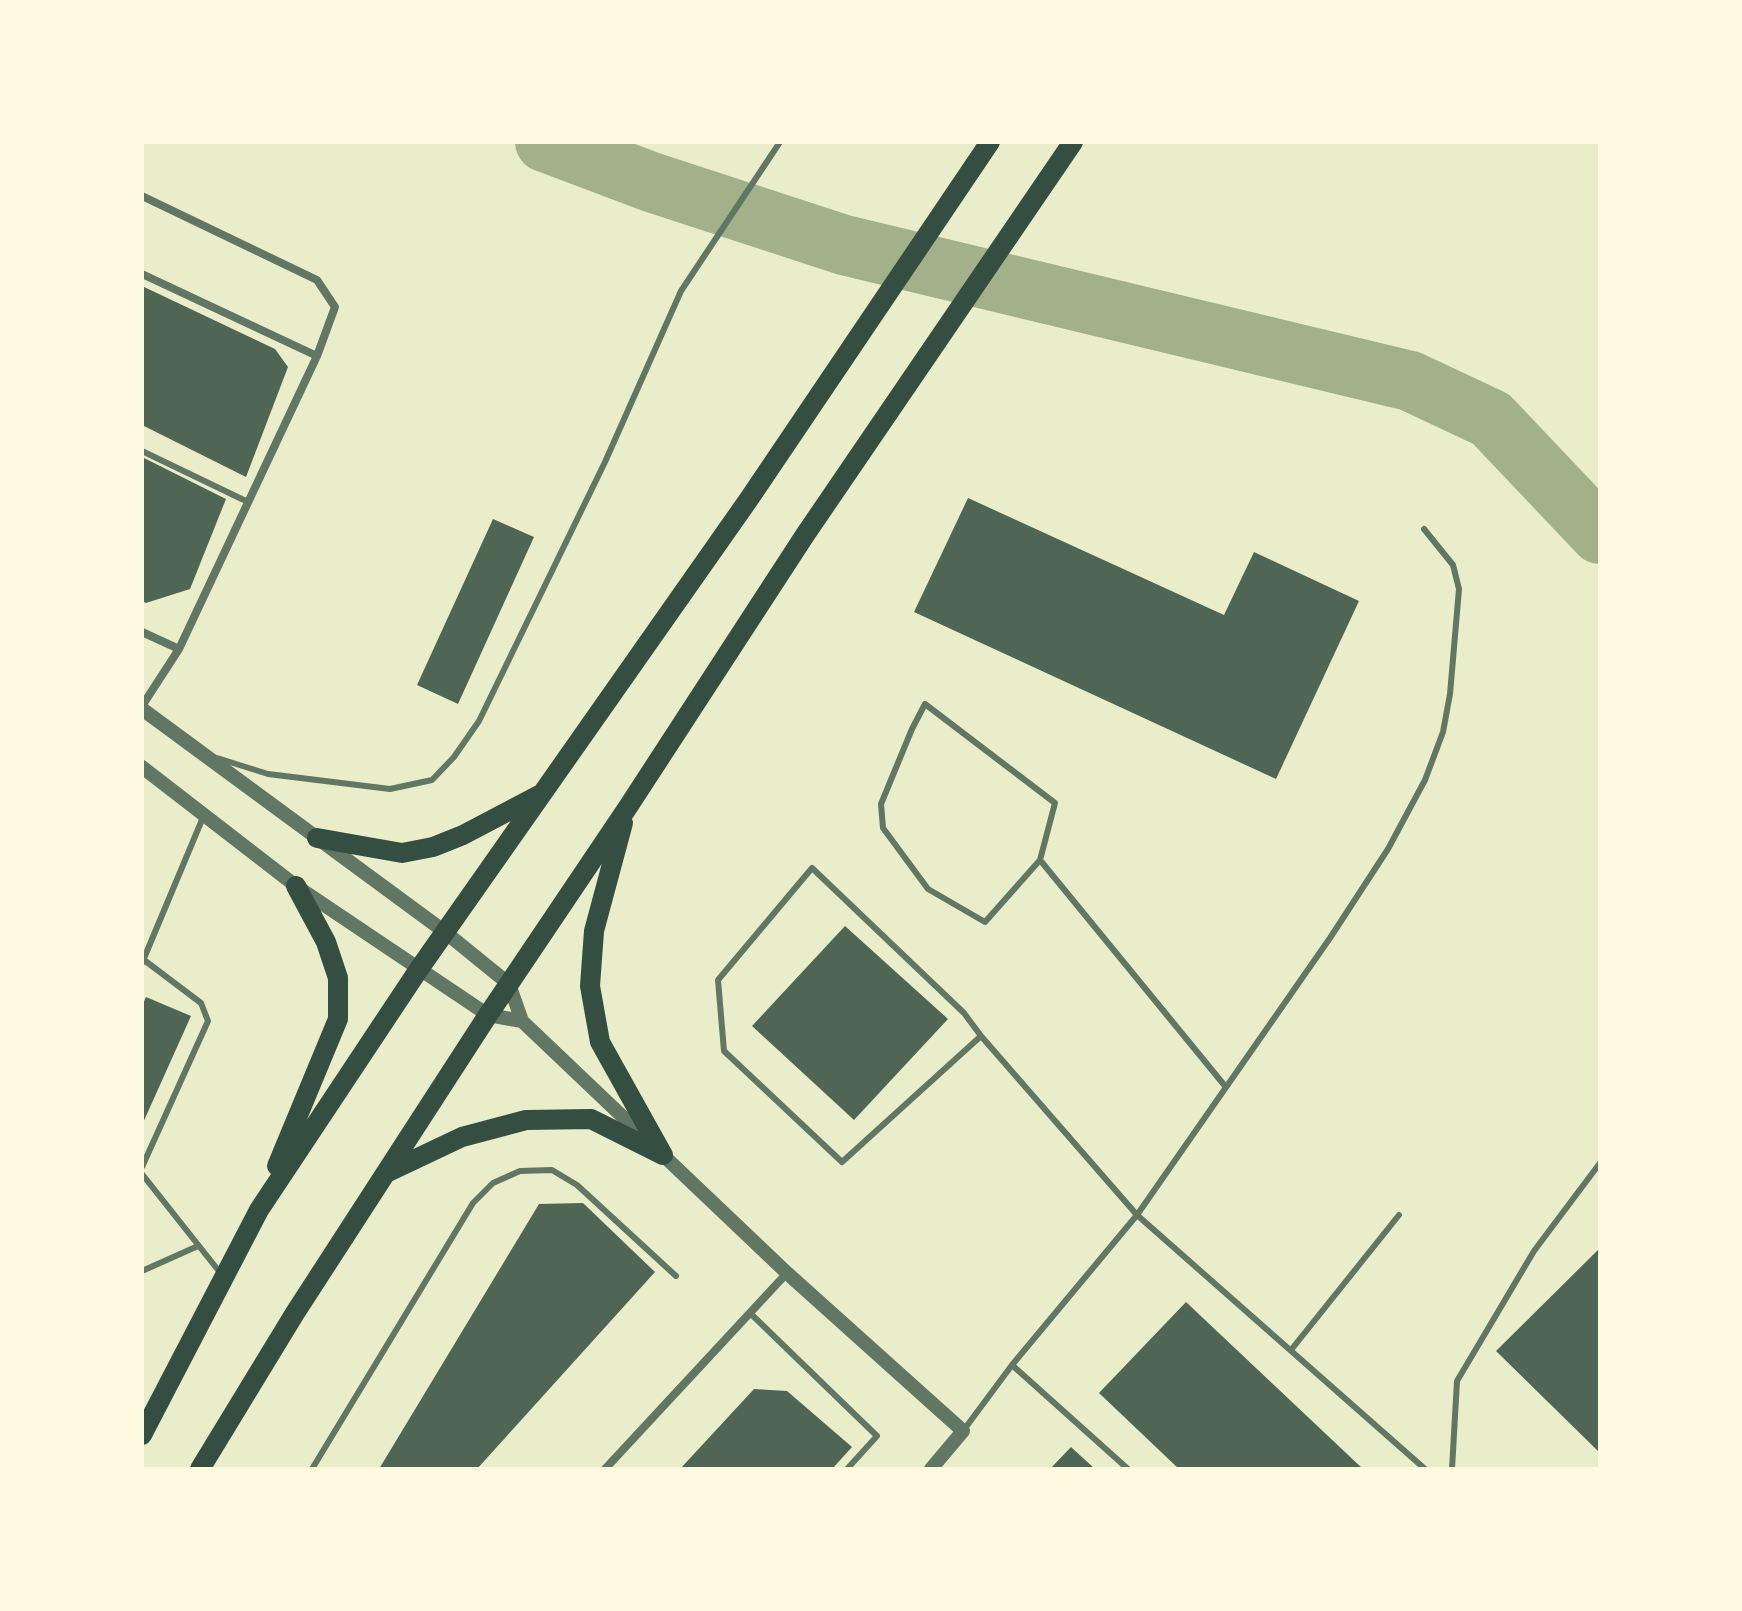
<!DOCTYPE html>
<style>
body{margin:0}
#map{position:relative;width:1742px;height:1611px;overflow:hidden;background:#e9edc9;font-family:"Work Sans",sans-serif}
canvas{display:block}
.frame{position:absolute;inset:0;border:144px solid #fefae0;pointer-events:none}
</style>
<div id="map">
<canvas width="1742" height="1611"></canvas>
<div class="frame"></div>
</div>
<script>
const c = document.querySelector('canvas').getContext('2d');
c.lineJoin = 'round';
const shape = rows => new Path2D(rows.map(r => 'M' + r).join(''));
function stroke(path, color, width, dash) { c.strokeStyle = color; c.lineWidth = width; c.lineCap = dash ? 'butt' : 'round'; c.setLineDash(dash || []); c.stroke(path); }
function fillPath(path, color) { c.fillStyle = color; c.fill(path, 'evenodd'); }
const river = shape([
 [545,142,651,182,844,245,1410,381,1491,419,1600,534]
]);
const building = shape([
 [142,286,275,349,288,367,246,477,142,425],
 [142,457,226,499,190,589,146,603,142,601],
 [968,498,1224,615,1254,552,1359,601,1276,779,914,612],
 [493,519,534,537,458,704,417,685],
 [845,926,948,1019,854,1120,752,1026],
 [146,997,191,1016,142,1125,142,1006],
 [583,1203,655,1272,477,1469,379,1469,539,1204],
 [1600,1248,1600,1453,1496,1351],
 [1186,1302,1363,1469,1179,1469,1099,1393],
 [754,1389,787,1391,852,1447,832,1469,680,1469],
 [1071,1447,1095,1469,1050,1469]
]);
const service = shape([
 [142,451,248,502],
 [217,758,268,774,390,789,432,780,454,757,479,721,605,462,681,291,780,142],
 [1040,860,985,922,928,889,883,828,881,804,912,729,925,704,1055,803,1040,860,1225,1086],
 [142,963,204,815],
 [981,1036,964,1013,812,868,718,980,724,1051,842,1162,981,1036,1137,1215,1425,1469],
 [142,1167,208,1021,201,1003,144,960],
 [142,1174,222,1275],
 [142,1271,198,1246],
 [750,1313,877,1436,847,1469],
 [1291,1350,1399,1215],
 [1012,1365,1128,1469],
 [963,1431,1012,1365,1137,1215,1330,938,1388,849,1425,780,1443,732,1450,694,1459,589,1453,565,1424,529],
 [312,1469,473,1203,493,1183,520,1171,552,1170,577,1185,676,1276],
 [1452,1469,1457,1381,1534,1251,1600,1163]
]);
const minor = shape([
 [142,196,317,280,335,307,317,356,179,649,142,706],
 [142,274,317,356],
 [142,632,179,649],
 [605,1469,787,1273]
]);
const tertiary = shape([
 [142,709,445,932,509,984,522,1021,787,1273,963,1431,931,1469],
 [142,767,296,886,488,1015,522,1021]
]);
const primary = shape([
 [623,823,594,931,590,986,600,1042,663,1155],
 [317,838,402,853,433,847,463,835,539,795],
 [277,1166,338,1019,338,978,326,942,296,886],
 [386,1173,462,1137,526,1120,591,1119,663,1155],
 [142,1435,259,1210,419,969,749,499,990,142],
 [200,1469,295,1313,488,1015,628,807,805,535,1073,142]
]);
stroke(river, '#a3b18a', 60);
fillPath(building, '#4f6655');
stroke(service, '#617663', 6);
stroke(minor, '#617663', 8);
stroke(tertiary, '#617663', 14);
stroke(primary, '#344e41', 20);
</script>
